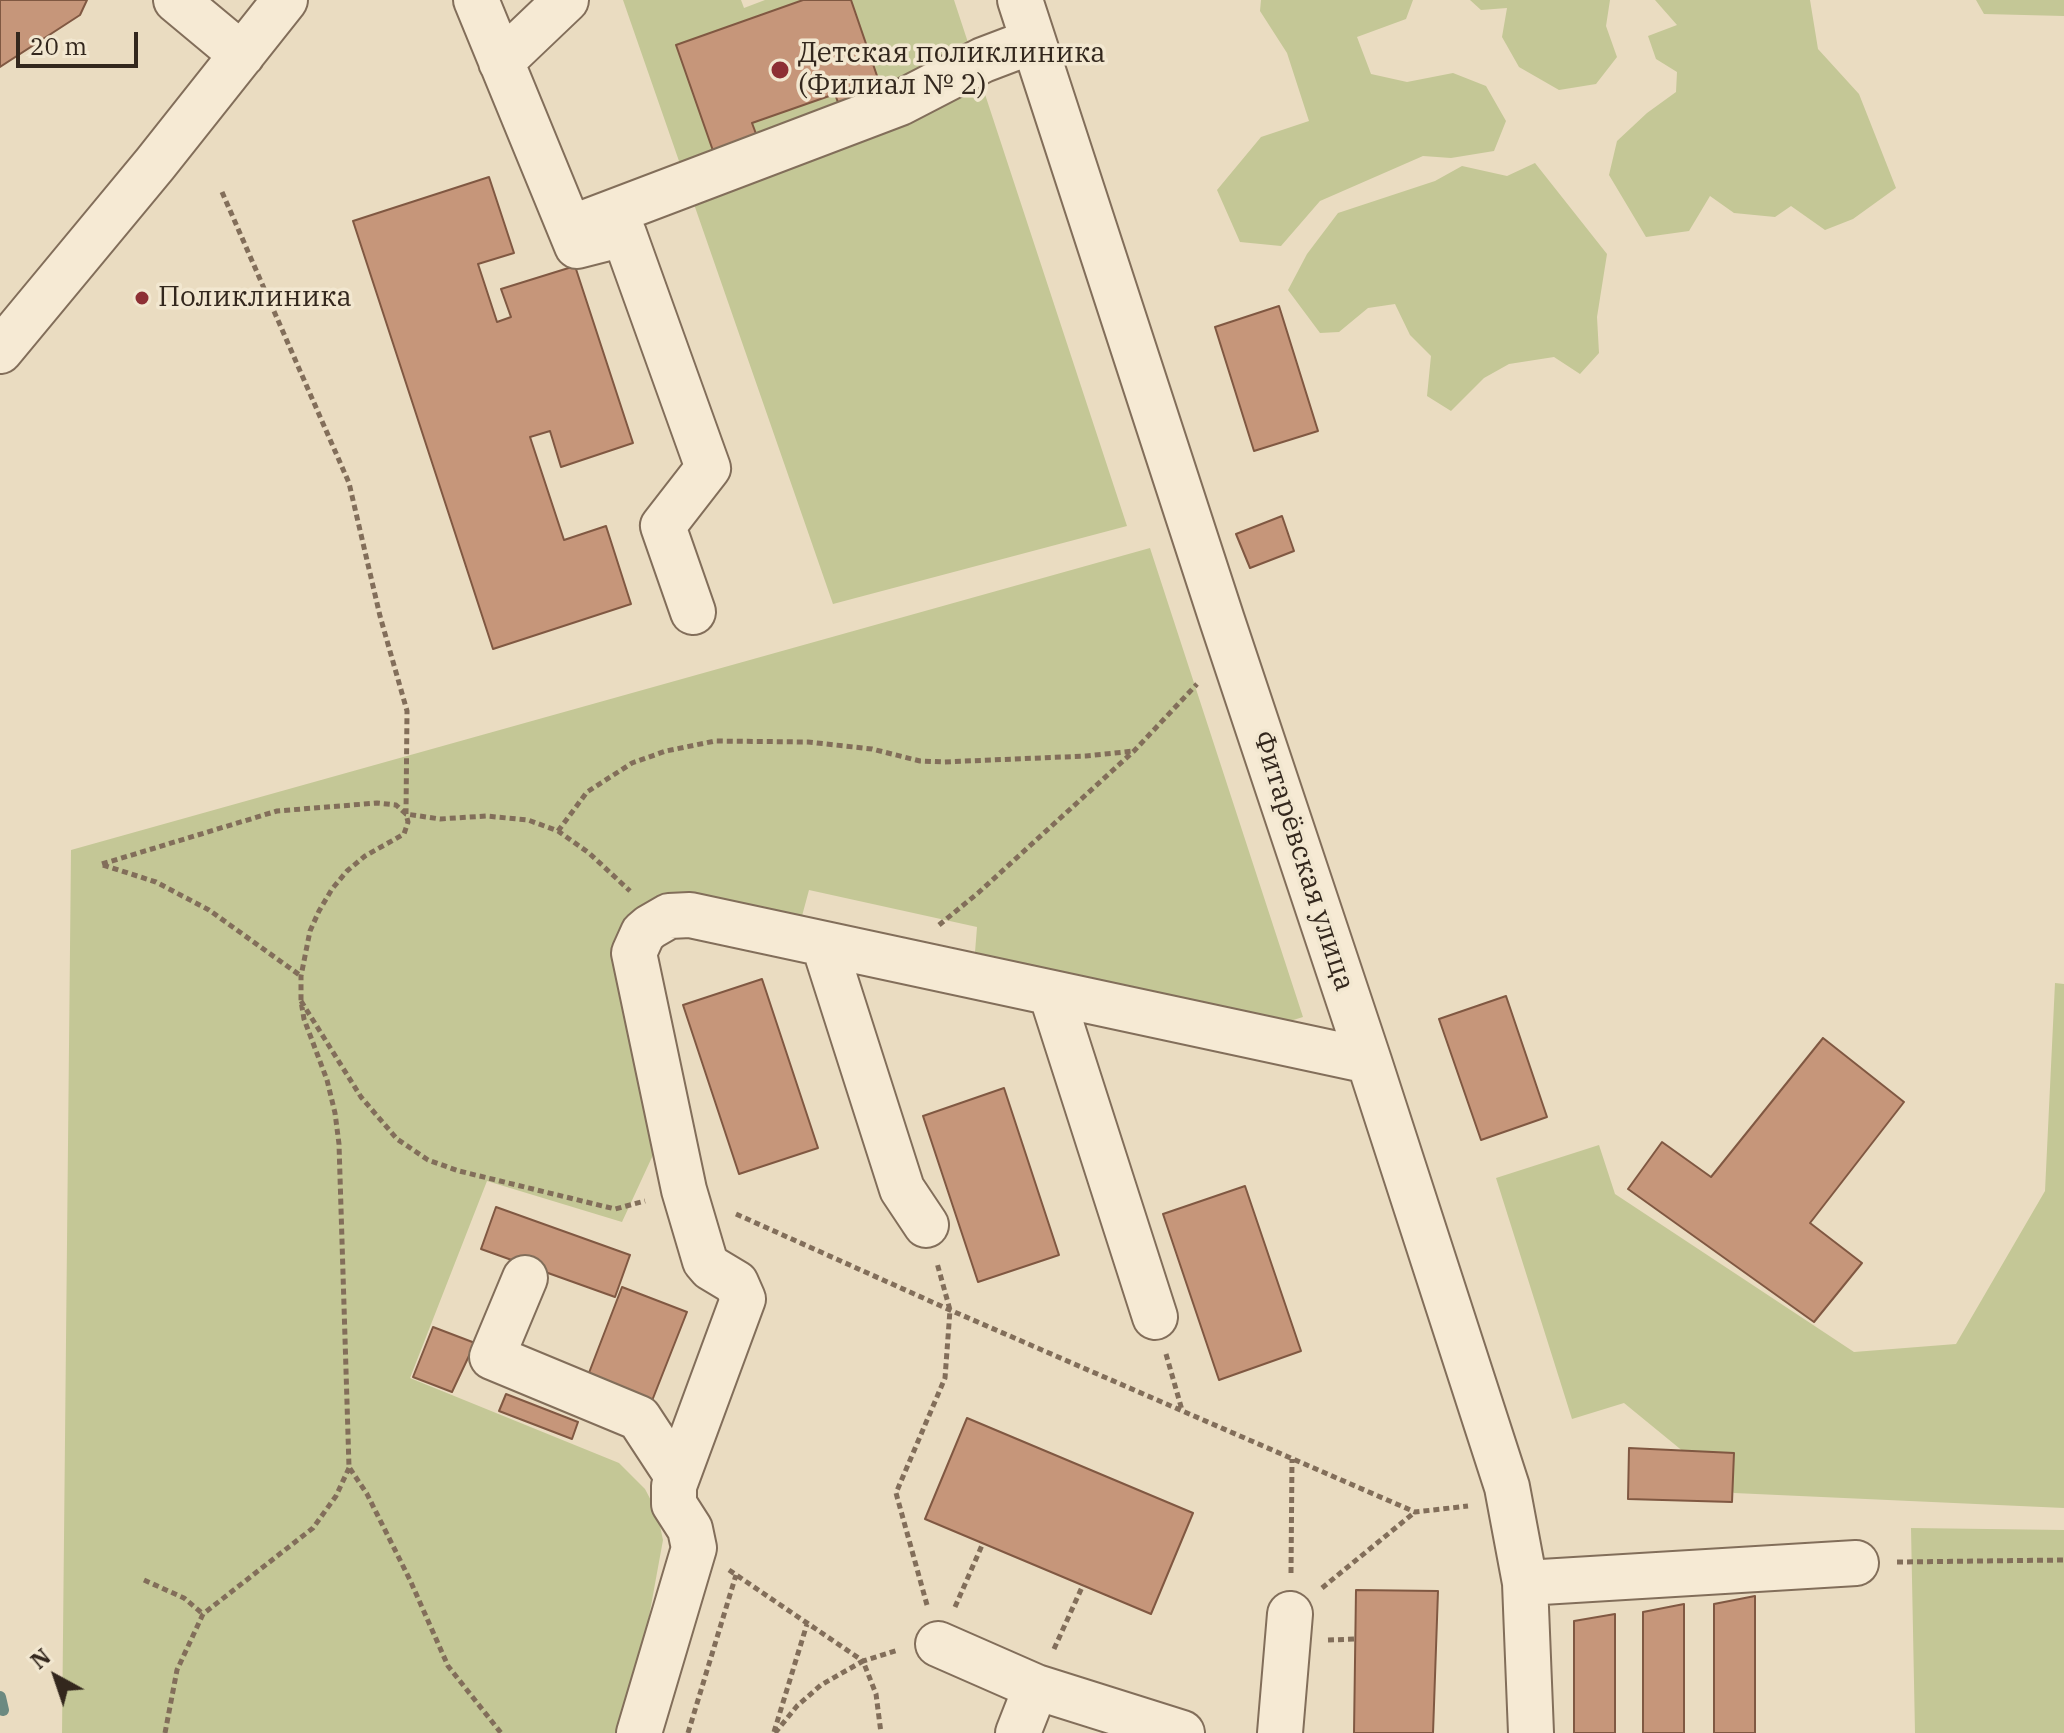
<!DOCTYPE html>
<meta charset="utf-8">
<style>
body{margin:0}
#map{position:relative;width:2064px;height:1733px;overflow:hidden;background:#eadcc1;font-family:"IBM Plex Serif",serif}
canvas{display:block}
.north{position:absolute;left:16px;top:1637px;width:80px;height:80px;-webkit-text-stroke:6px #f2e7d0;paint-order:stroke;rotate:320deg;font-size:22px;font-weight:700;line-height:32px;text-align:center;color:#33271d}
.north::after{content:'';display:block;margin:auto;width:28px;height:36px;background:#33271d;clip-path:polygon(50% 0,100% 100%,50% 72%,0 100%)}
.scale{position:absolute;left:16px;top:32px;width:122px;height:36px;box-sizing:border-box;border:4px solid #33271d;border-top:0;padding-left:10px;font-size:24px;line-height:28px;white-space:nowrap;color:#33271d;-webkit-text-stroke:6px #f2e7d0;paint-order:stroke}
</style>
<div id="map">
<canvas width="2064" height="1733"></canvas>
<div class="north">N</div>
<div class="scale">20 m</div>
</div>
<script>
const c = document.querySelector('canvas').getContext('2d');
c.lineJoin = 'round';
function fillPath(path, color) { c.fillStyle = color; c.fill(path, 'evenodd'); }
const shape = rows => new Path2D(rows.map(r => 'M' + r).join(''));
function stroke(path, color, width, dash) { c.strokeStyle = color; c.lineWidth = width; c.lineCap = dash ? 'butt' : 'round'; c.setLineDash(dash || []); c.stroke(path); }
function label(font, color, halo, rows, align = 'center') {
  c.font = font + ' "IBM Plex Serif",serif'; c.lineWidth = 7; c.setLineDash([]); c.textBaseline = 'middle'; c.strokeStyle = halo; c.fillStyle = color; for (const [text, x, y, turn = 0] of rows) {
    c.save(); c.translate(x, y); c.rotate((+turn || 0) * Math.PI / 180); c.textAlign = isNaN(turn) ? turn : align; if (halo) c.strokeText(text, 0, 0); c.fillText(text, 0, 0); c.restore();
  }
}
const green = shape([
 [623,0,741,0,744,8,765,0,954,0,1127,526,833,604],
 [1261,0,1413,0,1406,19,1357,37,1371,74,1407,82,1453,73,1486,86,1506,121,1494,151,1451,158,1423,156,1320,201,1281,246,1240,242,1217,190,1261,137,1309,121,1287,53,1260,11],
 [1470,0,1610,0,1606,26,1617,57,1596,84,1559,90,1519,67,1502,37,1507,8,1481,10],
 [1655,0,1810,0,1818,49,1859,94,1896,188,1853,219,1825,230,1791,206,1775,217,1734,213,1710,196,1689,231,1646,237,1609,175,1617,141,1647,113,1676,92,1677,72,1656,59,1648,36,1677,25],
 [1976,0,2064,0,2064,16,1984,14],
 [1535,163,1607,254,1597,317,1599,353,1580,374,1554,357,1509,364,1484,378,1451,411,1427,396,1431,356,1410,335,1395,304,1368,308,1339,332,1320,333,1288,290,1307,254,1338,213,1435,181,1462,166,1507,176],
 [1150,548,1303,1017,1277,1025,974,965,977,927,809,890,802,916,701,900,627,948,653,1155,622,1222,487,1181,410,1378,619,1463,645,1489,657,1512,663,1540,644,1644,620,1733,62,1733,71,850],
 [2055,983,2064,984,2064,1508,1734,1493,1624,1403,1572,1419,1496,1178,1599,1145,1615,1194,1854,1352,1956,1344,2045,1191],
 [1911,1528,2064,1530,2064,1733,1915,1733]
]);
const stream = shape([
 [0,1697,3,1710]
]);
const building = shape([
 [0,0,87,0,80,15,0,67,0,0],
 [803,0,851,0,887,105,844,120,835,94,752,123,762,150,718,165,676,45,803,0],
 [489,177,514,253,478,264,497,322,511,317,501,289,575,266,633,443,561,467,550,431,530,437,564,540,606,526,631,604,493,649,353,221,489,177],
 [1279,306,1318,431,1254,451,1215,327,1279,306],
 [1282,516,1294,551,1250,568,1236,534,1282,516],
 [762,979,818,1148,739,1174,683,1005,762,979],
 [1506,996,1547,1117,1481,1140,1439,1019,1506,996],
 [1823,1038,1904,1102,1810,1223,1862,1263,1814,1322,1628,1189,1662,1142,1711,1177,1823,1038],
 [1004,1088,1059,1255,978,1282,923,1116,1004,1088],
 [1245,1186,1301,1351,1219,1380,1163,1214,1245,1186],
 [496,1207,630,1255,615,1297,481,1249,496,1207],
 [622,1287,687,1312,646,1416,582,1391,622,1287],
 [433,1327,475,1343,452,1392,413,1377,433,1327],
 [506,1394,578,1422,572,1439,499,1411,506,1394],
 [967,1418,1193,1513,1151,1614,925,1519,967,1418],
 [1629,1448,1734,1453,1732,1502,1628,1499,1629,1448],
 [1356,1590,1438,1591,1433,1733,1354,1733,1356,1590],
 [1755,1596,1755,1733,1714,1733,1714,1604,1755,1596],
 [1684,1604,1684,1733,1643,1733,1643,1612,1684,1604],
 [1615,1614,1615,1733,1574,1733,1574,1621,1615,1614]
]);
const path = shape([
 [222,192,349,483,380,616,407,711,406,814,440,819,486,816,528,820,558,831,589,853,630,891],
 [558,831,587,792,632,763,666,751,715,741,808,742,872,749,920,761,944,762,1086,756,1134,751],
 [102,864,277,811,377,803,396,805,406,814,408,822,404,834,365,856,347,871,332,889,319,911,310,931,301,976,301,1001,304,1019,327,1080,335,1113,339,1144,349,1467,367,1494,410,1580,448,1666,501,1733],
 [103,865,156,882,209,910,301,976],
 [939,925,978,893,1134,751,1197,684],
 [301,1001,361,1097,397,1139,428,1160,459,1171,615,1209,645,1201],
 [736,1214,950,1310,1415,1512,1468,1506],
 [1166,1354,1182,1410],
 [1897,1562,2064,1560],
 [729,1570,863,1661,898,1650],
 [1291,1573,1292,1459],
 [144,1580,184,1598,203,1614],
 [1322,1588,1415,1512],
 [927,1605,896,1493,945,1378,950,1310,937,1263],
 [955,1607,983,1543],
 [1328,1640,1355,1639],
 [1054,1649,1083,1585],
 [774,1732,807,1624],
 [165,1733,177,1670,203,1614,313,1528,336,1496,349,1468],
 [688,1733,736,1575],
 [775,1733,797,1706,821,1685,863,1661,876,1694,881,1733]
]);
const minor = shape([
 [176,0,242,55],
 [476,0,577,246,624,234,708,468,663,526,693,612],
 [1020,0,1222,620,1369,1061,1507,1487,1525,1583,1531,1733],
 [501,62,566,0],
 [576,226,900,103,983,60,1033,41],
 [0,351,155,164,285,0],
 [824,945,902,1189,926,1225],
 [1051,993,1155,1317],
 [525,1278,492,1357,639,1418,677,1476],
 [1525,1583,1856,1563],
 [938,1644,1036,1687,1182,1733],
 [639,1733,694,1548,690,1529,674,1504,674,1486,743,1299,736,1283,711,1268,705,1261,684,1190,634,953,643,933,650,927,669,916,690,915,1369,1061],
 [1018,1733,1036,1687],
 [1280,1733,1290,1614]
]);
const markers = [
 [780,70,10,"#8d2f34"],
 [142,298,8,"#8d2f34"]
];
const poiNames = [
 ["Детская поликлиника",798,54],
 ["(Филиал № 2)",798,86],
 ["Поликлиника",158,298]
];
const streetNames = [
 ["Фитарёвская улица",1303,861,72]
];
fillPath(green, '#c4c796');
stroke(stream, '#6c8a81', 12);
fillPath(building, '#c6967a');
stroke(building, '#805842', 2);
stroke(minor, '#826e5a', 48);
stroke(path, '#826e5a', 5, [6, 4]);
stroke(minor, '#f6ead4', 44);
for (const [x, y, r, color] of markers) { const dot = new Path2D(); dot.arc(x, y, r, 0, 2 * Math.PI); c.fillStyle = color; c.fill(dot); stroke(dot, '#f2e7d0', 3); }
label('28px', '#33271d', '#f2e7d0', poiNames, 'left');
label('28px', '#33271d', '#f2e7d0', streetNames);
</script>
